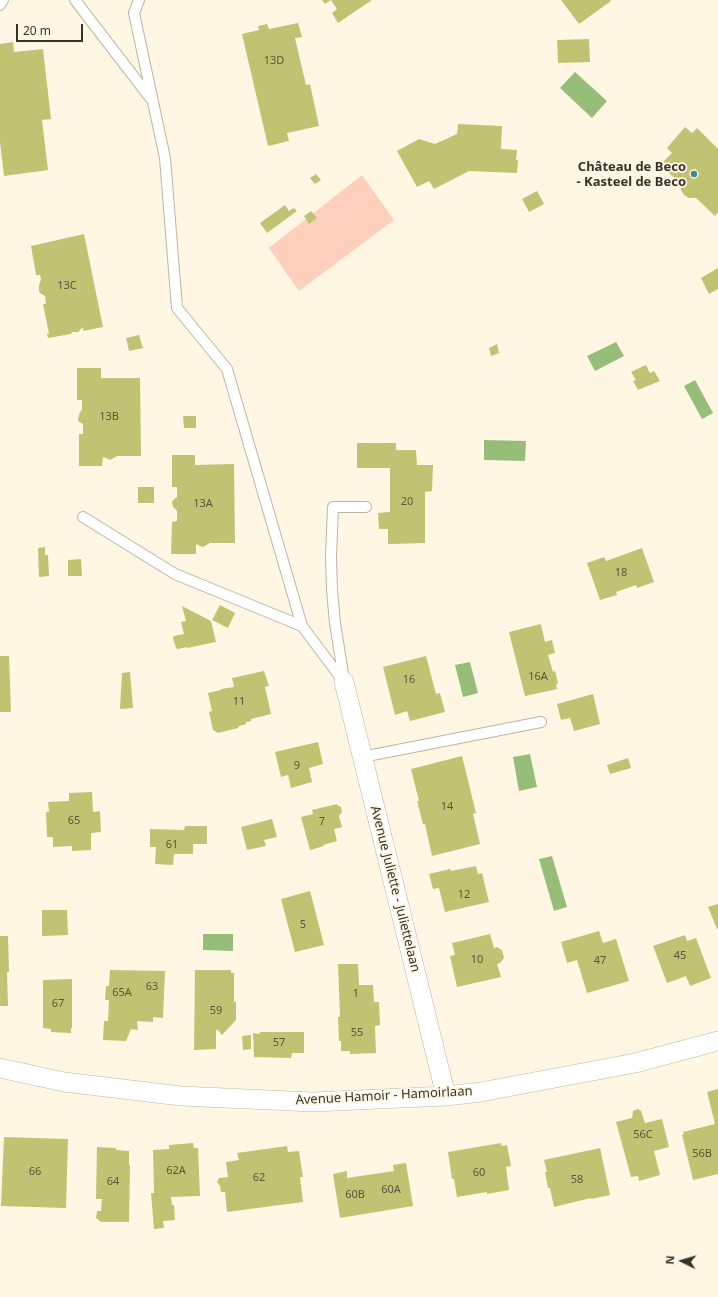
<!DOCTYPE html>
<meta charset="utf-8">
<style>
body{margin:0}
#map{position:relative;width:718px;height:1297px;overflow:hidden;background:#fff7e4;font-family:"Noto Sans",sans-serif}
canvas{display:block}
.north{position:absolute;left:662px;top:1241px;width:40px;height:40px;-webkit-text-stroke:3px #fff7e4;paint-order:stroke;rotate:275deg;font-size:11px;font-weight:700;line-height:16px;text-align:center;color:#36332a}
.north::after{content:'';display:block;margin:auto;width:14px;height:18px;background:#36332a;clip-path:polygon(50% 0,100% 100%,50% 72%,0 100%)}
.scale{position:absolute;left:16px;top:24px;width:67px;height:18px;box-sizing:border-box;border:2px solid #36332a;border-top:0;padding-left:5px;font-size:12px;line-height:14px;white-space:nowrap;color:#36332a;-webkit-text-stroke:3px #fff7e4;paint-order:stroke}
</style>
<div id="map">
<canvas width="718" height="1297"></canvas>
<div class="north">N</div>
<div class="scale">20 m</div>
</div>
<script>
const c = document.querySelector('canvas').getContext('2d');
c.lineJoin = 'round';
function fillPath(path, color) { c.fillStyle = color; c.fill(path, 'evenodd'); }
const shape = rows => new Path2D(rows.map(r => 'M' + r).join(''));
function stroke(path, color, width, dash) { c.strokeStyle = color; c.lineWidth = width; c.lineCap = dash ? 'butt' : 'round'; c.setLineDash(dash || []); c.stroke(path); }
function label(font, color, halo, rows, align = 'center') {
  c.font = font + ' "Noto Sans",sans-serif'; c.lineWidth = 3.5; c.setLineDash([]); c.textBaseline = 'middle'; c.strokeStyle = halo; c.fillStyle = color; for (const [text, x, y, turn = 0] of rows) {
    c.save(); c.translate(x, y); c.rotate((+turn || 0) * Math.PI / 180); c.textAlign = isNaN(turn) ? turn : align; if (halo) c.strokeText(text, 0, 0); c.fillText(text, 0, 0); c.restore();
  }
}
const green = shape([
 [362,175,394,220,299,291,269,248]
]);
const water = shape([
 [575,72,607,101,592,118,560,88],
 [616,342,624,356,595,371,587,356],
 [695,380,713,413,702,419,684,386],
 [484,440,526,441,525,461,484,460],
 [470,662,478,693,463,697,455,665],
 [530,754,537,787,519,791,513,757],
 [552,856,567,907,554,911,539,859],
 [203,934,233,934,233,951,203,950]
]);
const building = shape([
 [322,0,372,0,338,23,332,13,337,9,331,0,325,4],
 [561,0,610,0,611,1,579,24],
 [298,23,302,37,295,38,306,85,310,84,319,126,287,133,289,141,268,146,242,34,259,30,258,26,267,24,269,29],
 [589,39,590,62,558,63,557,40],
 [13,42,14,52,43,49,51,119,42,120,48,170,4,176,0,142,0,44],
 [458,124,502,126,501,149,517,150,516,160,518,160,517,173,469,171,434,189,429,181,417,187,397,151,419,139,435,144,457,134],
 [685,127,692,133,697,128,718,149,718,212,715,216,696,198,689,198,684,195,681,190,680,183,660,165,672,153,667,148],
 [316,174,321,180,315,184,310,178],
 [537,191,544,204,529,212,522,199],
 [285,205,289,211,294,208,297,211,267,233,260,223],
 [311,211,317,218,309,224,304,216],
 [84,234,103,327,83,331,83,327,78,332,72,332,71,334,48,338,47,334,49,334,43,304,46,304,45,296,40,293,39,291,39,285,41,280,40,275,36,275,31,246],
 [718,268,718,289,709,294,701,278],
 [139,335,143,348,129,351,126,338],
 [497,344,499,353,491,356,489,348],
 [646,365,650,373,654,371,660,381,638,390,633,381,636,380,631,372],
 [77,368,101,368,101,378,140,378,141,456,117,456,110,460,103,457,102,466,79,466,79,434,83,434,83,424,79,422,78,419,80,412,82,410,82,400,77,400],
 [183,416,196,416,196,428,184,428],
 [357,443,396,443,396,450,416,450,417,465,433,465,432,491,425,492,425,543,388,544,388,529,379,529,378,513,390,512,390,468,357,468],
 [172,455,195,455,195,465,234,464,235,543,210,543,205,546,202,547,196,544,196,554,171,554,172,522,177,521,177,511,173,507,172,502,173,500,177,497,177,487,172,487],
 [138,487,154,487,154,503,138,503],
 [45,547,45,555,48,555,49,576,39,577,38,548],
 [642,548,654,582,637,588,636,585,616,592,617,595,600,600,587,563,604,557,606,561],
 [81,559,82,576,68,576,68,560],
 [220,605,235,613,228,628,212,620],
 [182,606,211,621,216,642,187,648,187,647,178,649,176,648,173,638,174,636,184,634,181,622,186,621],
 [541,624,545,642,552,640,555,653,548,655,553,672,555,671,558,683,556,685,557,689,525,696,509,632],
 [0,656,9,656,11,712,0,712],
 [426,656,436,694,440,693,445,712,410,721,407,711,395,715,383,667],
 [264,671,269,686,265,687,271,714,251,719,251,721,246,722,246,724,239,726,238,728,218,733,213,730,209,712,212,711,208,693,221,690,221,689,234,687,232,678],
 [130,672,133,708,120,709,122,673],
 [593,694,600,724,574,731,570,718,561,720,557,704],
 [318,742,323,764,309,768,312,782,291,788,288,775,281,777,275,752],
 [462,756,476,813,473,814,480,844,432,856,425,824,423,824,417,801,419,801,411,769],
 [628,758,631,768,610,774,607,765],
 [92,792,93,812,100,811,101,832,91,833,91,850,72,851,72,846,53,847,53,837,47,837,46,812,49,812,48,802,69,801,69,793],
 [337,804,337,805,341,807,342,812,339,816,342,827,334,829,337,841,323,845,324,846,310,850,301,817,313,814,312,810],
 [272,819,277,837,264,840,266,846,247,850,241,827],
 [185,826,207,826,207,844,193,844,193,854,174,854,173,865,155,864,156,847,150,847,150,829,184,830],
 [476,866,478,874,482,873,489,902,445,912,439,888,433,889,429,874,450,869,451,871],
 [310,891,324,945,295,952,281,899],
 [718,904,718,929,717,929,708,907],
 [42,910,67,910,68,935,42,936],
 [599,931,603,943,616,939,629,981,587,993,577,960,567,963,561,942],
 [490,934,494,948,497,947,502,950,504,958,500,963,497,964,501,977,457,987,450,956,455,955,452,943],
 [685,935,687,941,696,938,711,978,690,986,686,976,667,983,653,946],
 [0,936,8,936,9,972,7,972,8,1006,0,1006],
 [338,964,358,964,359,985,373,985,374,1002,379,1002,380,1025,375,1026,376,1053,350,1054,350,1051,341,1051,341,1041,339,1041,338,1017,340,1017],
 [110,970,165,971,163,1018,153,1017,153,1022,137,1021,138,1030,131,1029,126,1041,103,1040,104,1021,108,1021,109,1000,105,1000,106,986,109,986],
 [195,970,231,970,231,973,234,973,234,1002,236,1002,236,1020,222,1035,218,1030,216,1030,216,1049,194,1050],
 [72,979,72,1028,71,1028,71,1033,51,1032,51,1029,43,1028,43,980],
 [260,1032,304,1032,304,1053,292,1053,291,1058,254,1057,253,1033,260,1034],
 [251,1035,251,1049,243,1050,242,1036],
 [718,1089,718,1174,693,1180,682,1135,684,1134,683,1132,715,1124,707,1092],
 [638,1109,641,1111,645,1123,662,1119,669,1147,654,1151,660,1175,639,1181,638,1176,631,1177,616,1122,632,1118,633,1111],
 [4,1137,68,1139,66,1208,1,1206],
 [193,1143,194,1148,198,1148,200,1196,171,1197,172,1205,174,1205,175,1220,163,1221,164,1228,154,1229,151,1193,154,1193,153,1150,169,1149,169,1145],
 [501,1143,502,1146,507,1145,511,1166,506,1167,509,1190,487,1194,487,1192,457,1197,454,1179,452,1179,448,1152],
 [287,1146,288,1152,299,1151,303,1177,300,1177,303,1202,227,1212,225,1192,221,1192,220,1186,217,1182,219,1178,228,1177,226,1162,239,1160,237,1153],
 [97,1147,116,1148,116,1150,129,1151,129,1165,130,1165,129,1222,101,1222,96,1218,97,1212,97,1211,101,1211,102,1199,96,1199],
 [600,1148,610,1195,591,1199,591,1198,554,1207,550,1188,548,1188,545,1172,547,1172,544,1160],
 [406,1163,413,1206,340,1218,333,1174,347,1171,347,1178,394,1171,393,1165]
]);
const lane = shape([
 [75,0,151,99],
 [139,0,134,13,165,158,177,308,227,369,302,626,344,682],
 [0,5,3,0],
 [83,517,175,574,302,626],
 [344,680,335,623,332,590,331,557,333,507,366,507],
 [362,757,541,722]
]);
const street = shape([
 [344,682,446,1096],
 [0,1068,64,1082,181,1096,313,1102,446,1096,481,1092,635,1063,718,1041]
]);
const markers = [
 [694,174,4,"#41898e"]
];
const numberNames = [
 ["13D",274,61],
 ["13C",67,286],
 ["13B",109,417],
 ["20",407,502],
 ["13A",203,504],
 ["18",621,573],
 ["16A",538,677],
 ["16",409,680],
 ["11",239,702],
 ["9",297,766],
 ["14",447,807],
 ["65",74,821],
 ["7",322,822],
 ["61",172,845],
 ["12",464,895],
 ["5",303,925],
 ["45",680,956],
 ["10",477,960],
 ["47",600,961],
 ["63",152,987],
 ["65A",122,993],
 ["1",356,994],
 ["67",58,1004],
 ["59",216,1011],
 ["55",357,1033],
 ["57",279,1043],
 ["56C",643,1135],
 ["56B",702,1154],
 ["62A",176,1171],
 ["66",35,1172],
 ["60",479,1173],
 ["62",259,1178],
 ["58",577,1180],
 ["64",113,1182],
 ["60A",391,1190],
 ["60B",355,1195]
];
const poiNames = [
 ["Château de Beco",686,167],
 ["- Kasteel de Beco",686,182]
];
const streetNames = [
 ["Avenue Juliette - Juliettelaan",395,889,76],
 ["Avenue Hamoir - Hamoirlaan",384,1096,-3]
];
fillPath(green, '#fecfbd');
fillPath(water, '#96be79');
fillPath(building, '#c0c372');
stroke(lane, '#beb59f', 12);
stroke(street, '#beb59f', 20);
stroke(lane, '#fff', 10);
stroke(street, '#fff', 19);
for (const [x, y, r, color] of markers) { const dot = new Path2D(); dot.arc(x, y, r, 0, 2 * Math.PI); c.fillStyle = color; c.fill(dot); stroke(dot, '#fff7e4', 1.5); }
label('11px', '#58573c', null, numberNames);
label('bold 13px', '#36332a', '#fff7e4', poiNames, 'right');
label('13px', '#36332a', '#fff7e4', streetNames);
</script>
